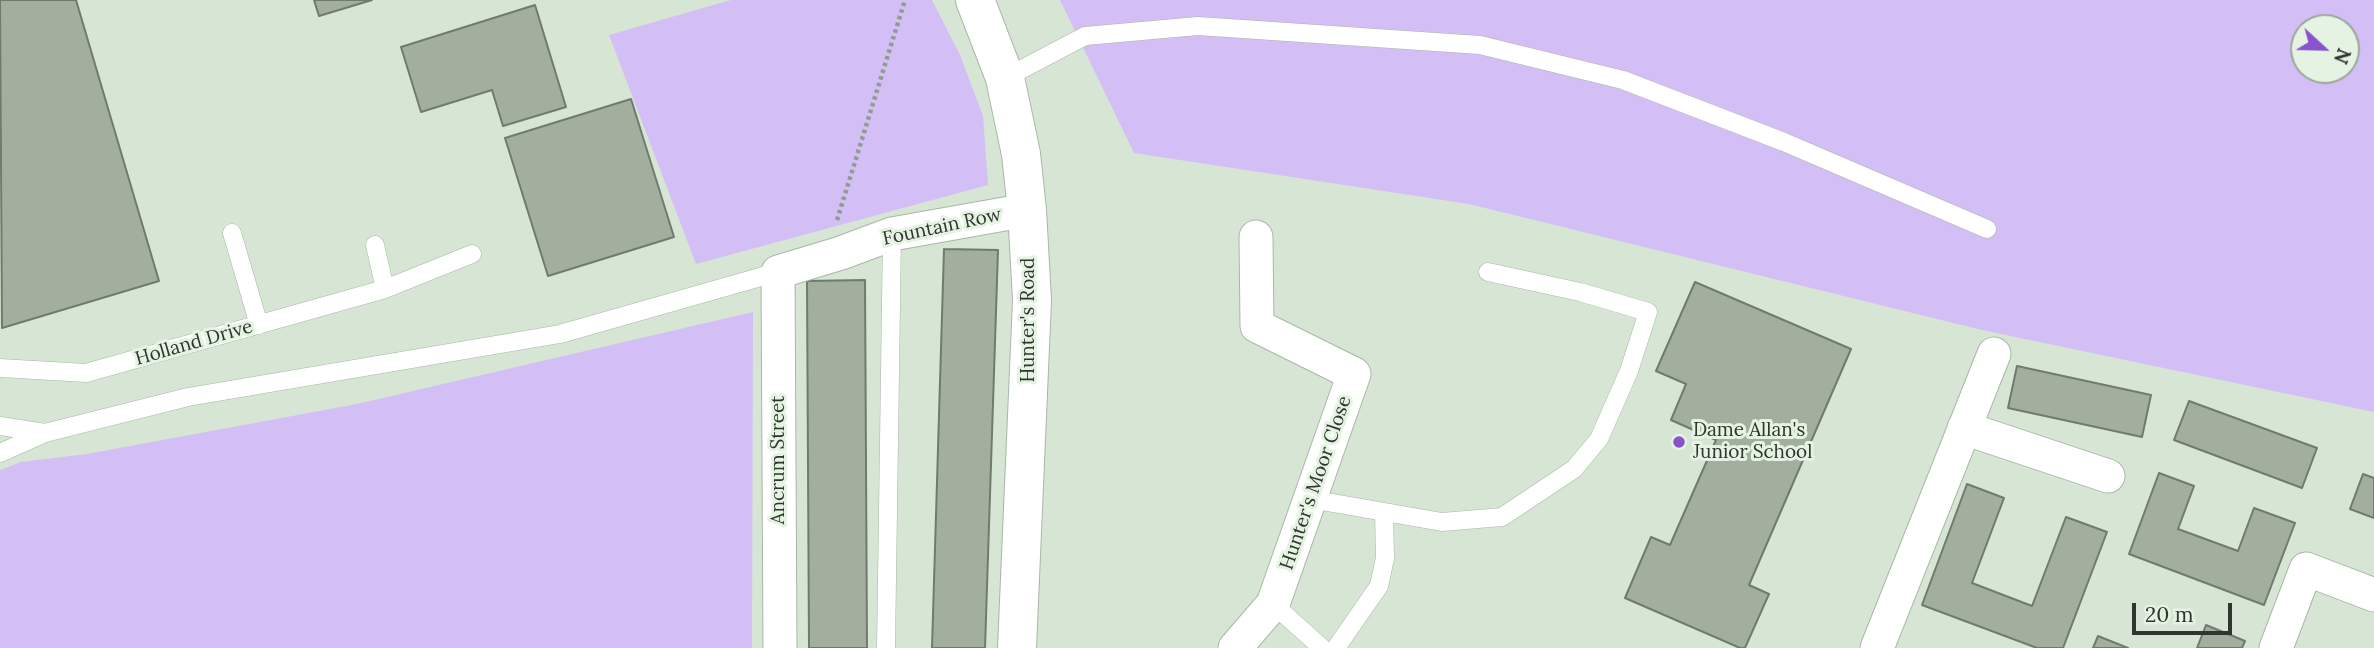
<!DOCTYPE html>
<style>
body{margin:0}
#map{position:relative;width:2374px;height:648px;overflow:hidden;background:#d7e5d5;font-family:Lora,serif}
canvas{display:block}
.north{position:absolute;left:2290px;top:14px;width:70px;height:70px;box-sizing:border-box;background:#e4f3e2;border:2px solid #9ca79a;border-radius:50%;rotate:112deg;font-size:19px;font-weight:700;line-height:28px;text-align:center;color:#30362f}
.north::after{content:'';display:block;margin:auto;width:24px;height:32px;background:#8953cb;clip-path:polygon(50% 0,100% 100%,50% 72%,0 100%)}
.scale{position:absolute;left:2132px;top:603px;width:100px;height:32px;box-sizing:border-box;border:4px solid #30362f;border-top:0;padding-left:9px;font-size:21px;line-height:24px;white-space:nowrap;color:#30362f;-webkit-text-stroke:5px #e4f3e2;paint-order:stroke}
</style>
<div id="map">
<canvas width="2374" height="648"></canvas>
<div class="north">N</div>
<div class="scale">20 m</div>
</div>
<script>
const c = document.querySelector('canvas').getContext('2d');
c.lineJoin = 'round';
function fillPath(path, color) { c.fillStyle = color; c.fill(path, 'evenodd'); }
const shape = rows => new Path2D(rows.map(r => 'M' + r).join(''));
function stroke(path, color, width, dash) { c.strokeStyle = color; c.lineWidth = width; c.lineCap = dash ? 'butt' : 'round'; c.setLineDash(dash || []); c.stroke(path); }
function label(font, color, halo, rows, align = 'center') {
  c.font = font + ' Lora,serif'; c.lineWidth = 6; c.setLineDash([]); c.textBaseline = 'middle'; c.strokeStyle = halo; c.fillStyle = color; for (const [text, x, y, turn = 0] of rows) {
    c.save(); c.translate(x, y); c.rotate((+turn || 0) * Math.PI / 180); c.textAlign = isNaN(turn) ? turn : align; if (halo) c.strokeText(text, 0, 0); c.fillText(text, 0, 0); c.restore();
  }
}
const green = shape([
 [731,0,932,0,960,55,983,116,988,185,696,264,609,35],
 [1060,0,2374,0,2374,412,1982,330,1469,204,1134,153],
 [2304,28,2346,28,2346,70,2304,70],
 [753,312,752,648,0,648,0,470,21,462,87,454,357,404]
]);
const building = shape([
 [0,0,76,0,159,281,2,328,0,0],
 [314,0,372,0,319,16,314,0],
 [535,5,566,107,503,126,492,90,421,112,401,47,535,5],
 [631,99,674,237,548,276,505,138,631,99],
 [944,249,998,250,985,648,932,648,944,249],
 [865,280,867,648,809,648,807,281,865,280],
 [1695,282,1851,349,1749,585,1769,594,1745,648,1740,648,1625,598,1651,537,1670,545,1716,440,1671,420,1686,384,1656,371,1695,282],
 [2017,366,2151,395,2142,437,2008,408,2017,366],
 [2189,401,2317,448,2302,488,2174,440,2189,401],
 [2159,473,2194,486,2178,529,2238,551,2254,508,2295,523,2264,605,2129,554,2159,473],
 [2363,474,2374,478,2374,518,2350,509,2363,474],
 [1967,484,2004,498,1972,583,2032,606,2066,517,2107,532,2063,648,2037,648,1922,605,1967,484],
 [2206,625,2245,641,2242,648,2197,648,2206,625],
 [2098,636,2128,648,2093,648,2098,636]
]);
const path = shape([
 [837,220,905,0]
]);
const lane = shape([
 [1005,78,1085,36,1198,26,1480,45,1623,80,1784,142,1987,229],
 [232,233,259,325],
 [375,245,385,289],
 [0,368,86,373,385,289,472,254],
 [0,426,45,433,188,397,560,334,778,272],
 [0,453,45,433],
 [1310,499,1442,522,1502,517,1574,469,1599,439,1629,371,1648,312,1580,292,1488,272],
 [1273,604,1322,648],
 [886,648,892,234],
 [1336,648,1379,586,1385,558,1384,512]
]);
const street = shape([
 [1964,428,2108,476],
 [780,648,778,272,841,253,892,234,1027,210],
 [1235,648,1273,604,1354,374,1257,326,1256,237],
 [1877,648,1994,354],
 [2276,648,2306,569,2374,595]
]);
const secondary = shape([
 [975,0,1005,78,1021,154,1027,210,1032,300,1017,648]
]);
const markers = [
 [1679,442,7,"#8953cb"]
];
const streetNames = [
 ["Fountain Row",942,227,-12],
 ["Hunter's Road",1029,320,-90],
 ["Holland Drive",194,343,-16],
 ["Ancrum Street",779,460,-90],
 ["Hunter's Moor Close",1316,483,-71]
];
const poiNames = [
 ["Dame Allan's",1693,431],
 ["Junior School",1693,453]
];
fillPath(green, '#d3bff5');
fillPath(building, '#a2af9f');
stroke(building, '#6f7c6d', 2);
stroke(lane, '#a9b7a7', 19);
stroke(street, '#a9b7a7', 35);
stroke(secondary, '#a9b7a7', 40);
stroke(path, '#919c8f', 4.5, [3.5, 3.5]);
stroke(lane, '#fff', 18);
stroke(street, '#fff', 33);
stroke(secondary, '#fff', 38);
for (const [x, y, r, color] of markers) { const dot = new Path2D(); dot.arc(x, y, r, 0, 2 * Math.PI); c.fillStyle = color; c.fill(dot); stroke(dot, '#e4f3e2', 2.5); }
label('19px', '#30362f', '#e4f3e2', streetNames);
label('19px', '#30362f', '#e4f3e2', poiNames, 'left');
</script>
